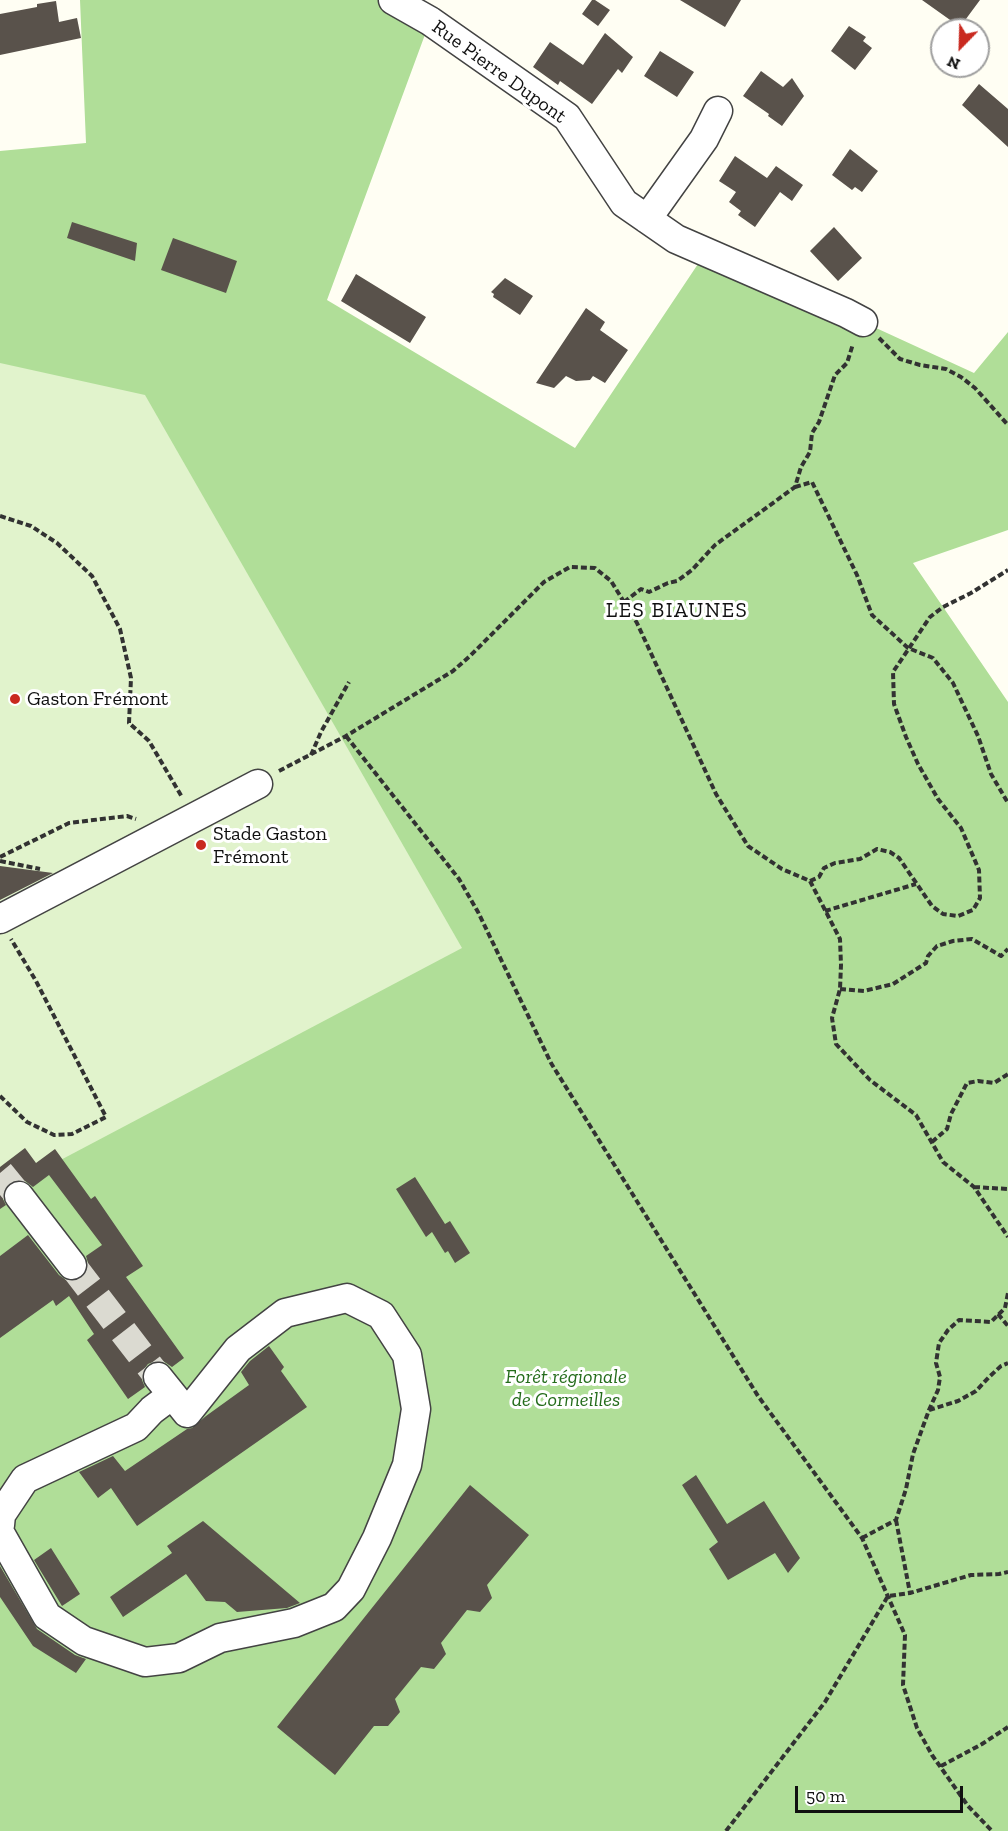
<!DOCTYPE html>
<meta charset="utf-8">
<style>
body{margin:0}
#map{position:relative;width:1008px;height:1831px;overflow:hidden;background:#fffef3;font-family:"Zilla Slab",serif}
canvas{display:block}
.north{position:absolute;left:930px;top:18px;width:60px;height:60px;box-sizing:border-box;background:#fff;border:2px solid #9f9f9f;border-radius:50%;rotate:203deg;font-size:16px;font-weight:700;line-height:24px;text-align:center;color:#101010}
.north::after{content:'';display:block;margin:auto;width:21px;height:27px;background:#c9291f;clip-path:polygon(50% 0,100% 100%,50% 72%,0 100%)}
.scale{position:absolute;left:795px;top:1786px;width:168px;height:27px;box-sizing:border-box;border:3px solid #101010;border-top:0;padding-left:8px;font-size:18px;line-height:21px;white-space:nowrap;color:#101010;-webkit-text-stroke:4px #fff;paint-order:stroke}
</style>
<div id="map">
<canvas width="1008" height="1831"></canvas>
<div class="north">N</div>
<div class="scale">50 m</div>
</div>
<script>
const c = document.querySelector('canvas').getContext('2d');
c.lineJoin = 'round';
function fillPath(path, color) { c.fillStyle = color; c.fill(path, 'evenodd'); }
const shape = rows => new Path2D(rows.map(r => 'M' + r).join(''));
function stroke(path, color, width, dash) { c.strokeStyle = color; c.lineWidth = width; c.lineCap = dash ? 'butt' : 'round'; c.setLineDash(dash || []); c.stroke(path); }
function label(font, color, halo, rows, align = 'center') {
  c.font = font + ' "Zilla Slab",serif'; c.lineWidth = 6; c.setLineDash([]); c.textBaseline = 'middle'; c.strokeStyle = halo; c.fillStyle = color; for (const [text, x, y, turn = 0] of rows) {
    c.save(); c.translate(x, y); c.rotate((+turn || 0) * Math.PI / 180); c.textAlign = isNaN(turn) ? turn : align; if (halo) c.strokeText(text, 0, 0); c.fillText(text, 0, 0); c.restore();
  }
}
const forest = shape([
 [80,0,393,0,430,21,327,300,575,448,704,255,863,322,974,373,1008,332,1008,530,913,563,1008,702,1008,1831,0,1831,0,151,86,143]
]);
const pitch = shape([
 [0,363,145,395,462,948,0,1192]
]);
const building = shape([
 [592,0,595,0,610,10,598,26,582,14],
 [680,0,741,0,725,27],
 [922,0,980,0,960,27],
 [56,1,59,22,77,18,81,38,0,55,0,14,37,7,37,4],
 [849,26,866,37,863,41,872,48,855,70,831,51],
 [605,33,633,57,622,73,618,69,592,104,560,81,558,85,533,67,550,42,583,65],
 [660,51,694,72,677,97,644,76],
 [761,71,783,87,792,78,804,96,782,126,768,116,769,114,743,96],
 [979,84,1008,109,1008,147,962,105],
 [850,149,878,171,862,192,855,187,852,190,832,175],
 [735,156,767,178,776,166,803,185,792,201,780,192,755,227,738,215,741,211,729,202,736,192,719,181],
 [72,222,137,243,135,261,67,238],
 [834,227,862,258,838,281,810,251],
 [173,238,237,261,226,293,161,270],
 [356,274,426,317,410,343,341,301],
 [505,278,533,296,520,315,493,297,494,294,491,292],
 [586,308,605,322,600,330,628,350,605,383,593,376,590,380,576,381,566,376,554,388,536,383],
 [0,866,53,873,0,900],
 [25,1148,36,1163,55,1149,91,1199,95,1196,143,1266,126,1277,184,1358,172,1367,163,1361,156,1361,148,1364,142,1372,142,1380,145,1387,128,1399,87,1340,94,1334,69,1296,56,1306,53,1300,0,1338,0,1256,28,1235,59,1275,66,1280,74,1281,82,1278,87,1272,88,1263,86,1256,102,1245,49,1175,33,1187,25,1181,16,1180,9,1183,4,1190,3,1199,6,1205,0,1209,0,1167],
 [415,1177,445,1224,450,1221,470,1253,455,1263,448,1251,445,1253,432,1232,426,1237,396,1189],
 [269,1346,284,1367,281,1371,307,1407,137,1526,111,1488,98,1498,79,1472,113,1456,125,1471,187,1429,192,1428,206,1416,249,1385,241,1372,250,1361],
 [696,1475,727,1524,764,1501,800,1558,788,1573,775,1553,728,1580,709,1549,718,1542,682,1485],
 [470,1485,529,1535,487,1585,492,1598,480,1612,467,1610,441,1643,446,1654,434,1669,421,1667,395,1699,400,1712,388,1726,374,1726,335,1775,277,1727],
 [203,1521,300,1603,287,1608,237,1612,225,1602,206,1601,186,1574,123,1617,110,1597,172,1553,167,1546],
 [51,1548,80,1594,62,1606,34,1560],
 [0,1566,37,1629,75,1655,86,1659,76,1673,33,1646,0,1597]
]);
const minorTunnel = shape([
 [0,1173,19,1196],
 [72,1265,158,1377]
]);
const path = shape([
 [879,338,900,359,920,365,946,369,961,377,975,388,1008,425],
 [795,487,812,482,857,575,872,615,908,648,933,658,953,683,978,736,991,774,1008,803],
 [0,516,31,526,57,543,92,576,120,629,131,678,129,723,149,741,182,797],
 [624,602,641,589,649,592,668,583,677,581,692,570,715,545,795,487,801,467,810,452,812,433,819,422,835,375,847,363,853,344],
 [346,736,459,879,478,912,551,1063,758,1396,862,1538,905,1635,903,1685,917,1728,932,1755,968,1806,992,1831],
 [311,755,321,732,349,682],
 [279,771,346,736,453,671,471,655,544,582,570,567,595,568,611,581,637,623,716,794,748,846,782,869,810,881,840,939,841,965,840,989,832,1018,836,1044,870,1080,916,1115,943,1162,974,1187,1008,1237],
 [0,857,69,823,127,816,136,819],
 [0,861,40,869],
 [810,881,819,877,824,868,835,863,860,859,877,849,890,852,899,858,932,906,943,914,958,916,973,910,980,898,979,870,961,828,938,799,918,764,906,737,894,704,893,672,930,617,943,607,971,593,1008,570],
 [825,911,916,884],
 [840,989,864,991,893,984,926,963,928,956,937,946,953,941,972,939,1001,956,1008,949],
 [0,1096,27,1122,54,1135,72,1134,106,1117,36,981,11,939],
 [932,1142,947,1129,951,1114,967,1083,978,1081,994,1083,1008,1074],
 [974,1187,1008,1189],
 [998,1314,1008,1326],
 [929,1410,958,1401,976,1391,989,1377,1001,1366,1008,1363],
 [896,1520,910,1593],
 [862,1538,896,1520,906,1489,913,1454,929,1410,938,1390,940,1377,936,1363,939,1343,948,1330,959,1320,991,1322,1005,1308,1008,1293],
 [941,1766,982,1744,1008,1727],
 [726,1831,825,1702,888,1596,910,1593,971,1575,999,1574,1008,1572]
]);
const minor = shape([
 [393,0,430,21,567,117,624,203,676,239,846,313,863,322],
 [647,219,704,139,718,111],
 [0,919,258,784],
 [19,1196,72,1265],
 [0,1525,1,1515,25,1479,136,1427,152,1410,172,1395],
 [0,1533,47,1616,84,1641,145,1662,179,1658,220,1638,294,1623,334,1607,351,1589,377,1538,407,1465,416,1409,407,1355,381,1315,347,1298,285,1313,238,1349,187,1413,158,1377]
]);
const markers = [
 [15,699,6,"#c9291f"],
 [201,845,6,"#c9291f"]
];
const streetNames = [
 ["Rue Pierre Dupont",499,72,36]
];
const poiNames = [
 ["Gaston Frémont",27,699],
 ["Stade Gaston",213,834],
 ["Frémont",213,857]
];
const parkNames = [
 ["Forêt régionale",566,1377],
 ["de Cormeilles",566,1400]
];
const neighbourhoodNames = [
 ["LES BIAUNES",677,611]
];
fillPath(forest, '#b0de98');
fillPath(pitch, '#e1f3cc');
fillPath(building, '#59524b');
stroke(minorTunnel, '#dbdad1', 28, [28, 14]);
stroke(minor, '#434343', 31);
stroke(path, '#323232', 4, [6, 3]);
stroke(minor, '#fff', 28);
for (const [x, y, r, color] of markers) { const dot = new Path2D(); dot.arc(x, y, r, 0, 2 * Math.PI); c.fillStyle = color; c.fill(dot); stroke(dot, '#fff', 2); }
label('20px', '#101010', '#fff', streetNames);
label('20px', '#101010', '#fff', poiNames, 'left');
label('italic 20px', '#246c1b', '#fff', parkNames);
c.letterSpacing = '1.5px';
label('21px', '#101010', '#fff', neighbourhoodNames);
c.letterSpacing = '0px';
</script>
